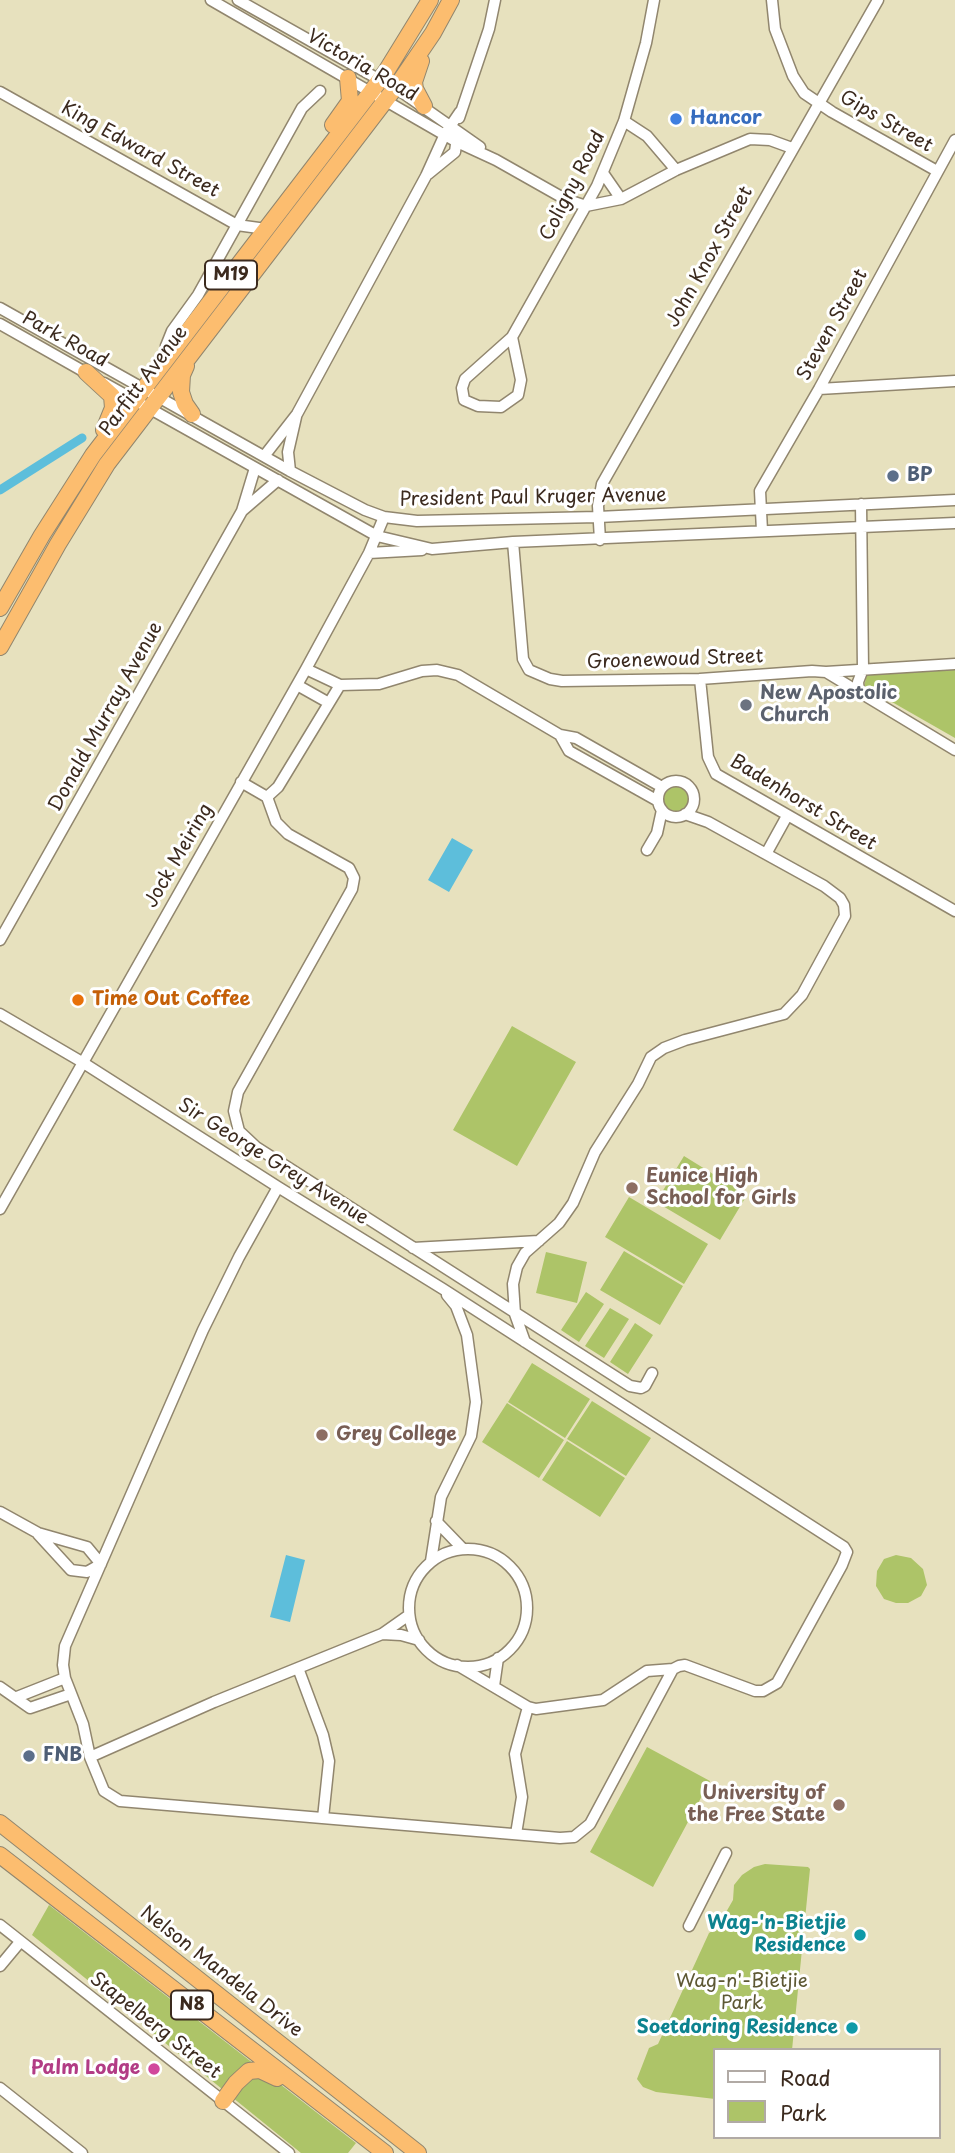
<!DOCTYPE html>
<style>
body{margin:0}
#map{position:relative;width:955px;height:2153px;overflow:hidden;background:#e7e1be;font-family:"Playpen Sans",sans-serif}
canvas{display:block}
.legend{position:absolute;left:713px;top:2048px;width:228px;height:91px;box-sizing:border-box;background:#fff;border:2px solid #b1aaa5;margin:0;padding:9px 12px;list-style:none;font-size:21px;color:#3b2a1e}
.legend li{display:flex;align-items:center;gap:14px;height:35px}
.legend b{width:35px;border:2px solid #b1aaa5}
</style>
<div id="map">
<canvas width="955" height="2153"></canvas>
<ul class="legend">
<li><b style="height:9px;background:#fff"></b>Road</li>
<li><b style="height:19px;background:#adc468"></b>Park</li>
</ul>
</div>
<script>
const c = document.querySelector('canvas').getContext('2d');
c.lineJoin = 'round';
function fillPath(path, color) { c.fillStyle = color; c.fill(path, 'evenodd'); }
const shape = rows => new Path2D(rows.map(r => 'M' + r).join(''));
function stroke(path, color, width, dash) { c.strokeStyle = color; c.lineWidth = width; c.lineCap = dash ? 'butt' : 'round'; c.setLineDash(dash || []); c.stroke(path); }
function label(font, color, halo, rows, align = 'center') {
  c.font = font + ' "Playpen Sans",sans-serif'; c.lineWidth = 6; c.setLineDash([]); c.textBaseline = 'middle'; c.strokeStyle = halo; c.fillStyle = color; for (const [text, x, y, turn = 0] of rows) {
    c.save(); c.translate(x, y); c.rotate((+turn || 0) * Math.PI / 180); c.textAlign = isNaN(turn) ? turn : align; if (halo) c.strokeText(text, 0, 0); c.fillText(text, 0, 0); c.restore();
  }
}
const green = shape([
 [955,667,955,738,864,686,868,671],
 '663 799a13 13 0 1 1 26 0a13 13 0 1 1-26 0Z',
 [512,1026,576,1062,517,1166,453,1130],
 [684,1156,747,1195,720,1240,656,1202],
 [629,1197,708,1244,684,1284,605,1237],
 [624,1251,683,1286,660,1325,600,1290],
 [546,1252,587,1262,577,1303,536,1293],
 [586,1292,604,1304,579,1342,561,1330],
 [610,1308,629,1319,604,1358,585,1346],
 [635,1323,653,1335,628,1374,610,1362],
 [532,1363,590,1399,565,1438,508,1402],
 [592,1401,651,1438,626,1476,567,1439],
 [507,1403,564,1440,539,1478,482,1442],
 [567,1441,625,1478,600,1517,542,1480],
 [896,1555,911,1558,923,1569,927,1585,921,1596,908,1603,896,1603,884,1599,876,1586,877,1571,884,1559],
 [647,1747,710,1781,653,1887,590,1852],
 [765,1864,808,1867,810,1869,792,2050,715,2050,715,2099,656,2092,643,2087,637,2079,649,2048,658,2044,709,1933,717,1928,733,1900,734,1885,742,1875,754,1867],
 [49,1905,356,2143,348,2153,301,2153,32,1935]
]);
const water = shape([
 [452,838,473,850,449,892,428,880],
 [286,1555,305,1560,290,1622,270,1617]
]);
const canal = shape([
 [0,490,82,438]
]);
const minor = shape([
 [211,0,457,142,496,160,565,199,586,206,621,199,676,170,750,139,770,140,792,148],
 [238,0,403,93,480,147],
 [772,0,775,29,793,76,804,93,832,112,937,171],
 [0,92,237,225,266,229],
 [459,118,489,29,495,0],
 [624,121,647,136,676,170],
 [603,173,621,199],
 [428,174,455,152,457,137],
 [0,308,290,471,365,510,384,517,417,521,598,517,955,500],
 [0,324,90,375],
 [512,337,521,380,518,395,501,407,478,406,464,400,462,388,465,379,512,337,597,186,624,121,646,43,654,0],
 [164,361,166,346,172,331,198,295,302,108,320,91],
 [104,383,377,536,432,549,513,542,955,523],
 [819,389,955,381],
 [265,455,297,414,426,176,445,134,460,112],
 [290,471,288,452,296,417],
 [242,511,278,480],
 [762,531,760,491,819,389,955,140],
 [600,540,598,506,602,484,878,0],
 [513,542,523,659,529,670,550,679,562,681,700,679,812,671,826,672,955,664],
 [369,553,422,550],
 [306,669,340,685,379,684,422,671,437,670,458,675,560,735,576,738,662,787],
 [826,672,955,750],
 [700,679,708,757,716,774,955,911],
 [297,685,329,703],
 [859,693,858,682,863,669,861,504],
 [560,735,569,751,658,801],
 '658 799a18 18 0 1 1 36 0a18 18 0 1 1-36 0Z',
 [241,782,267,797,276,822,288,834,349,868,354,878,352,889,238,1092,234,1111,239,1131,256,1147,630,1386,641,1388,645,1386,652,1373],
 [267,797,278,787,340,685],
 [647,850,657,833,662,810],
 [766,854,787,816],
 [0,940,242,511,255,468],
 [0,1014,82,1062,278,1187,443,1289,844,1547,847,1552,842,1565,777,1683,763,1691,755,1691,685,1665,679,1666,673,1669,647,1671,603,1700,536,1709,528,1707,457,1665],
 [278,1187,239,1257,203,1330,65,1646,63,1665,65,1678,83,1724,90,1757,104,1791,120,1801,560,1838,574,1837,590,1824,673,1669],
 [0,1209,306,669,369,553,384,517],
 [413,1248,539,1241],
 [525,1342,515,1314,513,1284,517,1267,525,1253,559,1223,573,1203,595,1152,638,1084,651,1057,664,1048,685,1040,784,1014,802,995,845,916,844,905,840,898,824,886,708,822,685,814],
 [0,1512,38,1533,87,1547,101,1564],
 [436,1521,463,1549],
 [38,1534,71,1570,87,1572,101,1564],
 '409 1608a59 59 0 1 1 118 0a59 59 0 1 1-118 0Z',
 [431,1561,441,1497,471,1436,476,1402,467,1335,456,1306,447,1295],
 [382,1634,401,1635,419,1640],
 [298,1668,323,1735,329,1761,323,1818],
 [494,1686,498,1658],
 [0,1687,30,1708,71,1694],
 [17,1697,65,1678],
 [90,1757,214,1702,382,1634,409,1615],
 [516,1834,522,1797,515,1754,528,1707],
 [0,1925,289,2153],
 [689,1926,726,1853],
 [0,1966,20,1942],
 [0,2088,82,2153]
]);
const highway = shape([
 [421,61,414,82,415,89,424,106],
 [333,125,350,101,348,78],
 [186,366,182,375,181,392,185,404,192,414],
 [86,372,112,396,113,408,104,430],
 [0,608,42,535,93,455,371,92,387,70,430,0],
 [0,647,58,544,107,464,401,80,433,33,451,0],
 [0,1823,418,2153],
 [0,1855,385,2153],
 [223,2101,236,2083,249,2071,260,2070,277,2078]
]);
const markers = [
 [676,119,7,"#3f7fe0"],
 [893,476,7,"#5c6f8a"],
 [746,705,7,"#6b7280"],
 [78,1000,7,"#e8710a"],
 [632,1188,7,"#8d6e63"],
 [322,1435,7,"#8d6e63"],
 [29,1756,7,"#5c6f8a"],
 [839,1805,7,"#8d6e63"],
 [860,1935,7,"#0f9aa8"],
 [852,2028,7,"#0f9aa8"],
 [154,2069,7,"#d1479c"]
];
const shields = [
 [231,275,52],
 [192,2005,42]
];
const shieldNames = [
 ["M19",231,275],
 ["N8",192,2005]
];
const streetNames = [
 ["Victoria Road",362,66,30],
 ["Gips Street",886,122,30],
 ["King Edward Street",140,150,29],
 ["Coligny Road",573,186,-63],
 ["John Knox Street",710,257,-61],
 ["Steven Street",833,325,-61],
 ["Park Road",65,340,29],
 ["Parfitt Avenue",144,381,-53],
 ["President Paul Kruger Avenue",533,498,-1],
 ["Groenewoud Street",675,660,-2],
 ["Donald Murray Avenue",106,717,-61],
 ["Badenhorst Street",803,803,31],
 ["Jock Meiring",179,856,-60],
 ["Sir George Grey Avenue",273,1162,32],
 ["Nelson Mandela Drive",221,1972,38],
 ["Stapelberg Street",155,2026,38]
];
const shopNames = [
 ["Hancor",690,119]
];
const serviceNames = [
 ["BP",907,476],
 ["FNB",43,1756]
];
const worshipNames = [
 ["New Apostolic",760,694],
 ["Church",760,716]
];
const foodNames = [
 ["Time Out Coffee",92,1000]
];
const educationNames = [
 ["Eunice High",646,1177],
 ["School for Girls",646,1199],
 ["Grey College",336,1435],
 ["University of",825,1794,"right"],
 ["the Free State",825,1816,"right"]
];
const cultureNames = [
 ["Wag-'n-Bietjie",846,1924],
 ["Residence",846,1946],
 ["Soetdoring Residence",838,2028]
];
const parkNames = [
 ["Wag-n'-Bietjie",742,1982],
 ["Park",742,2004]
];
const hotelNames = [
 ["Palm Lodge",140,2069]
];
fillPath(green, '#adc468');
fillPath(water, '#5dbedb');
stroke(canal, '#5dbedb', 9);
stroke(minor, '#91866e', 13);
stroke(highway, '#91866e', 18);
stroke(minor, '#fff', 10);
stroke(highway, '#fcbd6f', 16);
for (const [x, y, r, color] of markers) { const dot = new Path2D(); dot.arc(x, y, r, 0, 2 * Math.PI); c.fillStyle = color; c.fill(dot); stroke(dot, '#fff', 2.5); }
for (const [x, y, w] of shields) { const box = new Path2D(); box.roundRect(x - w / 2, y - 14.5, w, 29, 5); c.fillStyle = '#fff'; c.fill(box); stroke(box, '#3b2a1e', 2); }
label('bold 18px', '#3b2a1e', null, shieldNames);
label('19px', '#3b2a1e', '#fff', streetNames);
label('bold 19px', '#366cbe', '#fff', shopNames, 'left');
label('bold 19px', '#4e5e75', '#fff', serviceNames, 'left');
label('bold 19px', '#5b616d', '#fff', worshipNames, 'left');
label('bold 19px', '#c56008', '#fff', foodNames, 'left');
label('bold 19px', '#785e54', '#fff', educationNames, 'left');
label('bold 19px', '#0d838f', '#fff', cultureNames, 'right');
label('19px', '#5d5834', '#fff', parkNames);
label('bold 19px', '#b23c85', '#fff', hotelNames, 'right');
</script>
